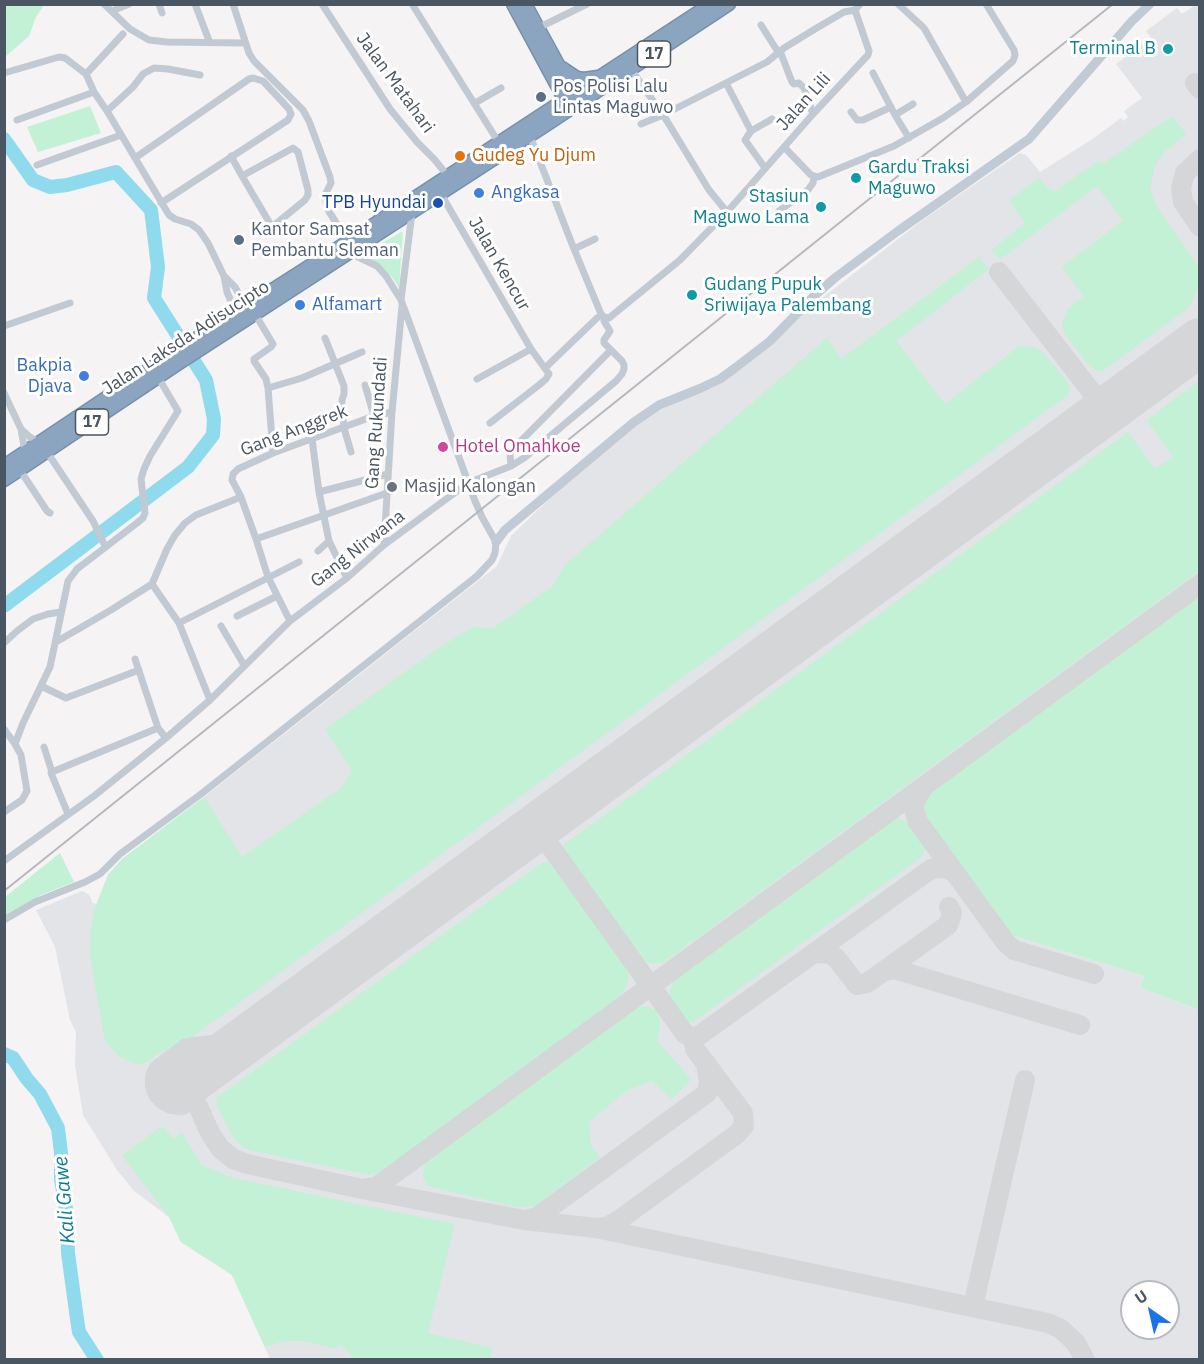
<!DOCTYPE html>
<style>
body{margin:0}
#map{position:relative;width:1204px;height:1364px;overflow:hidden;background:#f5f3f3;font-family:"IBM Plex Sans",sans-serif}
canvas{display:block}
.frame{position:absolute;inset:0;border:6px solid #4a5661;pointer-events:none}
.north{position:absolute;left:1120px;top:1280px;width:60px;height:60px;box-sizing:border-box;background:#fff;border:2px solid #b7bbc0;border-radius:50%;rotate:326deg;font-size:16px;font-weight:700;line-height:24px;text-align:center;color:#4a5661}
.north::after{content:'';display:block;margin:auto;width:21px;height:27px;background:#1a73e8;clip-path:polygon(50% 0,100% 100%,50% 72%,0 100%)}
</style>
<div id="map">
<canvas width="1204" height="1364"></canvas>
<div class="frame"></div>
<div class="north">U</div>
</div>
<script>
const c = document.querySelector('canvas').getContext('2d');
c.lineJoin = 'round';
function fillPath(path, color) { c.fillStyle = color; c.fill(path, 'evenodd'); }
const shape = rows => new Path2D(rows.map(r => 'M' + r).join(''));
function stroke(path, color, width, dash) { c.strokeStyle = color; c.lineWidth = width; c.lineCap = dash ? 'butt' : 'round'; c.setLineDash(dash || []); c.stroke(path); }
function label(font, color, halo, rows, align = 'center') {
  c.font = font + ' "IBM Plex Sans",sans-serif'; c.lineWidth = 6; c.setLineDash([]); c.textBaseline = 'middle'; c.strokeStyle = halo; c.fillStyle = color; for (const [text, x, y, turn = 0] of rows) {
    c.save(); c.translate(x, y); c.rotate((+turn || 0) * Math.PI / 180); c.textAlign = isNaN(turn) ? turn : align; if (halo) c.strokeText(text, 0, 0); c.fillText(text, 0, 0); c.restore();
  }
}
const airport = shape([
 [1195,5,1199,5,1199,663,1008,934,1144,976,1141,988,1199,1010,1199,1359,270,1359,232,1275,181,1242,169,1217,134,1191,117,1170,83,1115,75,1065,76,1032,70,1020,55,947,36,910,82,891,88,894,91,898,92,903,97,904,108,875,122,859,204,797,497,566,511,536,569,480,624,435,655,412,726,380,795,319,924,219,1020,153,1026,155,1040,172,1091,140,1121,118,1123,121,1128,117,1124,111,1142,98,1116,64,1151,38,1146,31,1177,8,1182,14],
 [1132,1292,1168,1292,1168,1328,1132,1328]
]);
const green = shape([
 [5,4,44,5,36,17,29,36,5,57],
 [90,106,101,133,38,152,27,127],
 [1172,116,1186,134,1164,152,1154,168,1150,190,1153,198,1159,210,1199,267,1199,285,1193,300,1188,308,1101,372,1095,370,1088,364,1064,333,1062,325,1067,310,1084,296,1062,267,1123,220,1097,186,1001,259,991,250,1025,223,1009,200,1039,178,1049,189,1055,191,1098,161,1104,163],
 [403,231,399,288,393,278,377,263,363,254],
 [979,257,989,269,896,341,945,404,1019,346,1035,347,1044,353,1068,383,1070,389,1068,395,180,1046,161,1052,142,1065,131,1062,120,1057,108,1045,104,1036,91,962,90,936,94,910,108,875,122,859,204,797,242,857,341,788,352,771,325,729,436,650,472,627,493,628,553,586,565,565,827,338,841,359],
 [1199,381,1199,571,663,963,650,963,642,961,634,953,562,853,562,847,565,844,1128,432,1155,469,1173,457,1147,420],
 [1199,592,1199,1012,1199,1010,1141,988,1144,976,1008,934,977,889,921,814,920,805,923,797,930,789],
 [898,818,909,823,923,843,925,850,923,856,693,1022,684,1023,669,1005,668,999,674,978,681,971,888,819],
 [60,853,74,882,41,895,5,917,5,897],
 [548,861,556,866,627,966,629,977,626,987,619,997,390,1166,380,1172,370,1175,360,1173,249,1150,243,1147,232,1136,218,1108,216,1098,540,864],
 [639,1006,649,1007,658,1011,660,1026,657,1041,691,1079,672,1099,652,1081,627,1090,589,1122,591,1146,600,1157,535,1206,517,1207,435,1188,427,1185,423,1178,424,1166,428,1157,627,1010],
 [161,1127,165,1128,173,1139,182,1133,202,1165,233,1178,455,1224,428,1333,492,1348,491,1359,355,1359,341,1345,334,1348,303,1341,285,1341,265,1347,232,1275,181,1242,169,1217,122,1155]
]);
const river = shape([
 [4,139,33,180,50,187,67,185,116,172,151,210,158,267,154,298,206,380,214,419,213,435,188,467,4,606],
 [4,1054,13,1058,27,1079,40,1094,58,1128,61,1153,61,1179,67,1215,68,1253,77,1319,79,1332,97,1360]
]);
const taxiway = shape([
 [1195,83,1200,89],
 [1200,159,1185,173,1181,188,1183,202,1200,227],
 [999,272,1091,391,1106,401,1112,403,1121,399],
 [1090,422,1096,414,1097,408,1091,391],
 [923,787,914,804,915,813,918,822,1006,943,1014,950,1094,974],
 [548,819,545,834,548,843,685,1034,691,1037,697,1037],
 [521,839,528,837,540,838,548,843],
 [812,954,821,953,831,954,837,959,857,985,867,983,948,925,952,913,949,907],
 [885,971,894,969,1080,1025],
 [200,1073,194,1097,182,1105,172,1104,164,1100,158,1094,155,1086,155,1077,158,1070,187,1048,245,1041],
 [194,1097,210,1133,220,1148,233,1159,247,1164,362,1189,524,1220,596,1228,1048,1323,1061,1329,1076,1343,1085,1360],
 [362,1189,376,1187,1200,584],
 [526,1220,537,1217,707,1093,709,1083,706,1063],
 [596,1228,607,1227,619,1220,737,1134,744,1126,743,1113,695,1049,694,1042,697,1037,931,869,940,868,949,869,957,875],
 [973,1306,1025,1080]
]);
const runway = shape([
 [177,1090,1200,342]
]);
const street = shape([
 [104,4,130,29,149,40,167,42,245,43],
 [159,4,162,13],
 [195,4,210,43],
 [233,4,249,53,254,61,303,110,309,121,330,177,331,183,326,193,326,201,328,210,358,257,377,266,386,276,401,300],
 [322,4,390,109,417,142,434,159,448,176],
 [412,4,499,143],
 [898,4,924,28,966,102],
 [112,11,129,4],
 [761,25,778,52],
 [538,28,587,4],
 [780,51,792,82,794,84,799,83,804,88,813,114],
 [631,69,667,121,709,190,727,212],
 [4,73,59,57,65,58,86,74,94,92,107,111,169,215,175,219,191,224,199,230,208,243,224,276,235,287,246,307],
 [873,73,895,115,909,138],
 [86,74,123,34],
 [726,83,751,131],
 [475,103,501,88],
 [107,111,133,87,143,74,154,68,168,69,200,75],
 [851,112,857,120,863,120,891,107],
 [895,115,913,104],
 [17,120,94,92],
 [641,124,663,115,767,62,784,48,815,29,844,12,855,10],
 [530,136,572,244,601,314,604,317,609,318,680,260,727,212,813,114,868,55,869,51,855,10,860,4],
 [784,147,811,175,818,177,894,146,943,118,966,102,1013,61,1015,55,1014,50,986,4],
 [231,156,242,176,272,227,305,200,308,195,308,190,298,152,293,148,242,176],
 [135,158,249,79,253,78,263,81,289,109,291,114,288,120,161,203],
 [37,165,121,135],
 [765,168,745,140,751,131,772,119],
 [441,194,531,349,549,374,546,379,539,385,490,423],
 [779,211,808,190,813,183,814,177],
 [574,249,595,239],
 [224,276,227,292,236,313],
 [255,314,273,344,271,347,254,359,254,361,266,379,268,388,273,453],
 [4,326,70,303],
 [325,338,344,386,344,394,342,400,342,405,344,428,351,452],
 [545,368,597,318],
 [477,379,531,349],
 [365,385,374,416],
 [268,388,302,378,362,352],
 [4,393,21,429,25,452],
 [21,429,30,437,39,443],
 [312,439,319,492,329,541,347,578],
 [47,452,93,521,105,546],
 [511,466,510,454,513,449,611,350],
 [20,470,47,511,50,513],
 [319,492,388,474],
 [256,539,387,493],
 [384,545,392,412,402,306],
 [318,551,329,541],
 [152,584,167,549,175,535,185,523,196,515,241,497],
 [152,584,179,623,210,700],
 [237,616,277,596],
 [290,621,268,577,256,539,241,497,232,480,233,474,238,469,273,453,374,416,392,412],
 [179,623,299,562],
 [221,626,244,665],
 [56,642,111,610,152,584],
 [4,643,17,631,33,619,48,614,61,612],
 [135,659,158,728,166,738],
 [41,686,66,698,139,670],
 [4,729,15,744,21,755,27,791,22,800,4,812],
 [15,744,23,723,50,667,68,581,77,569,137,523,143,518,145,513,141,479,144,469,150,456,178,411,158,377],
 [44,747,52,772,51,773,68,814],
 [52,772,158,728],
 [4,861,94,796,166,738,210,700,290,621,347,578,384,545,468,483,511,466,524,458,616,381,622,374,624,369,624,365,622,361,604,343,604,340,610,331,604,321,604,317],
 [4,920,35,902,85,882,100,874,120,854,201,794,477,576,492,560,495,553,496,542,482,517,475,501,401,300,412,213]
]);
const secondary = shape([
 [496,542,505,530,634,422,659,405,701,388,720,379,735,368,770,341,815,295,836,277,898,231,1029,139,1132,21,1150,4]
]);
const highway = shape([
 [513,4,568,106],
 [525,4,578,101],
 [562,68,577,78,584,79,598,77],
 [4,466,172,354,338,248,711,4],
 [4,480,179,363,546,125,729,4]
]);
const rail = shape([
 [4,891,1113,4]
]);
const markers = [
 [1168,49,6,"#0f9aa8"],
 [541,97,6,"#5c6f8a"],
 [460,156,6,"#e8710a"],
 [856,178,6,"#0f9aa8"],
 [479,193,6,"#3f7fe0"],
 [438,203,6,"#1a4fb4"],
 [821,207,6,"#0f9aa8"],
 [239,240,6,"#5c6f8a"],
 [692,295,6,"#0f9aa8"],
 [300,305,6,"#3f7fe0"],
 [84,376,6,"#3f7fe0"],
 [443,447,6,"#d1479c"],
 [392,487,6,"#6b7280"]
];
const shields = [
 [654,54,33],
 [92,422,33]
];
const shieldNames = [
 ["17",654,54],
 ["17",92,422]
];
const cultureNames = [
 ["Terminal B",1156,49],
 ["Gardu Traksi",868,168,"left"],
 ["Maguwo",868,189,"left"],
 ["Stasiun",809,197],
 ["Maguwo Lama",809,218],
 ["Gudang Pupuk",704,285,"left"],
 ["Sriwijaya Palembang",704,306,"left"]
];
const streetNames = [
 ["Jalan Matahari",395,83,54],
 ["Jalan Lili",804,102,-48],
 ["Jalan Kencur",499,264,60],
 ["Jalan Laksda Adisucipto",186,338,-33],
 ["Gang Rukundadi",377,423,-86],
 ["Gang Anggrek",294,431,-21],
 ["Gang Nirwana",358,549,-38]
];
const serviceNames = [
 ["Pos Polisi Lalu",553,87],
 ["Lintas Maguwo",553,108],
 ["Kantor Samsat",251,230],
 ["Pembantu Sleman",251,251]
];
const foodNames = [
 ["Gudeg Yu Djum",472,156]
];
const shopNames = [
 ["Angkasa",491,193],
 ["Alfamart",312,305],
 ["Bakpia",72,366,"right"],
 ["Djava",72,387,"right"]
];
const transitNames = [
 ["TPB Hyundai",426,203]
];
const hotelNames = [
 ["Hotel Omahkoe",455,447]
];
const worshipNames = [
 ["Masjid Kalongan",404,487]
];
const waterNames = [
 ["Kali Gawe",65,1200,-95]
];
fillPath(airport, '#e2e4e7');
fillPath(green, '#c3f1d5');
stroke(river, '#90daee', 14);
stroke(taxiway, '#d5d6d8', 20);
stroke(runway, '#d5d6d8', 48);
stroke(highway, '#7690ad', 15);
stroke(street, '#c1cad2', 7);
stroke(secondary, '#c1cbd6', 9);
stroke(highway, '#8ba5c1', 12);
stroke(rail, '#b5b8bd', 2);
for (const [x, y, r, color] of markers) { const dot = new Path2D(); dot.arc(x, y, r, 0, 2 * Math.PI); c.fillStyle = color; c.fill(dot); stroke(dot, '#fff', 2); }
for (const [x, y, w] of shields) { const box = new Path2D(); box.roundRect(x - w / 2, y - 13, w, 26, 4.5); c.fillStyle = '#fff'; c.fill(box); stroke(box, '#4a5661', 1.5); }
label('bold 16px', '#4a5661', null, shieldNames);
label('18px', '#0d838f', '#fff', cultureNames, 'right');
label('18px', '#4a5661', '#fff', streetNames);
label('18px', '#4e5e75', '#fff', serviceNames, 'left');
label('18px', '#c56008', '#fff', foodNames, 'left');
label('18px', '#366cbe', '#fff', shopNames, 'left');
label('18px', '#164399', '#fff', transitNames, 'right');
label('18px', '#b23c85', '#fff', hotelNames, 'left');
label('18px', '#5b616d', '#fff', worshipNames, 'left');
label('italic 20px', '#0c7c9b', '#fff', waterNames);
</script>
